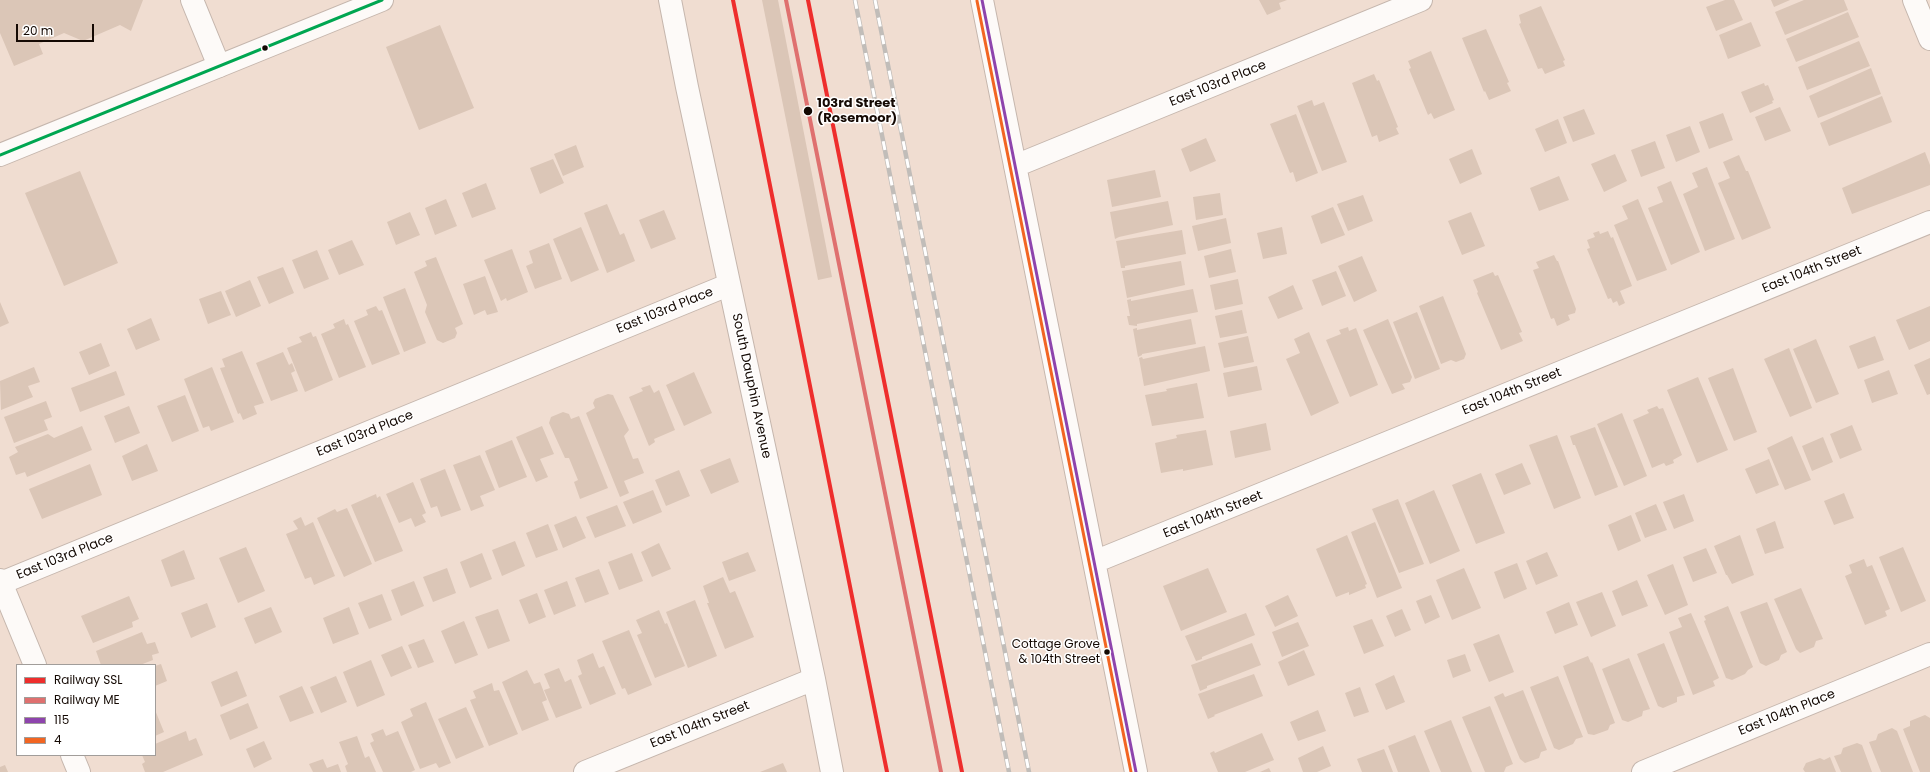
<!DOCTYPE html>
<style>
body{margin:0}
#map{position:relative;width:1930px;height:772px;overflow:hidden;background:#f0ddd1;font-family:Poppins,sans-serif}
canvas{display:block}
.legend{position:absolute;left:16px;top:664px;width:140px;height:92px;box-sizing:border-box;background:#fff;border:1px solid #a19d9a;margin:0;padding:5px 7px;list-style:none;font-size:12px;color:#140903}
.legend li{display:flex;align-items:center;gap:8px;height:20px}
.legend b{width:20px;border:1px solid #a19d9a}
.scale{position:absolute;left:16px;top:24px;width:78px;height:18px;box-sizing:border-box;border:2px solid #140903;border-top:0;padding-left:5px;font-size:12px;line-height:14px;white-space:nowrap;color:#140903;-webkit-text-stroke:3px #fff;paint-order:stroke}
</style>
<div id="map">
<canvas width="1930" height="772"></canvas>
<ul class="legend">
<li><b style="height:5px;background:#ee2e2d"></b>Railway SSL</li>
<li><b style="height:5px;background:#df706f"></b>Railway ME</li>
<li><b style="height:5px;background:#8e44ad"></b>115</li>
<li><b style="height:5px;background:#f26522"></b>4</li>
</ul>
<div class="scale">20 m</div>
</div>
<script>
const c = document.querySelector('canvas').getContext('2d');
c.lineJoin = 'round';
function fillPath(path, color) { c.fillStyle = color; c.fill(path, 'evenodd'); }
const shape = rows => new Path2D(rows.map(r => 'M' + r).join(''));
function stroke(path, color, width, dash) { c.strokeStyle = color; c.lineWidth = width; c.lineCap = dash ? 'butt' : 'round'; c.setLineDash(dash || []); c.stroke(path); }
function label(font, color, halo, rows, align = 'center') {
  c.font = font + ' Poppins,sans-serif'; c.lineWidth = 3; c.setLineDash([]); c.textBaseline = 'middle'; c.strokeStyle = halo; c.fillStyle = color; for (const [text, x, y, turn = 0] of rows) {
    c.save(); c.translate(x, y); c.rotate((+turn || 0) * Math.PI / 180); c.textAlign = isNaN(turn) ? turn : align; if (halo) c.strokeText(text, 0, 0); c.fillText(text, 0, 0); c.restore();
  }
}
const building = shape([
 [0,0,143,0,131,31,120,25,83,41,64,33,39,44,43,54,14,66,0,33],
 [762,0,778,0,832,277,818,280],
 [1259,0,1287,0,1279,3,1281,9,1267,15],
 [1725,0,1734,0,1743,20,1716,31,1706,7],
 [1771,0,1790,0,1774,7],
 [1804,0,1844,0,1848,10,1785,35,1775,12],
 [1541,6,1565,60,1563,61,1565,66,1545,74,1542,68,1538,69,1519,24,1521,23,1519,15],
 [1848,12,1859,37,1796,62,1786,39],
 [1751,22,1761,46,1728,59,1719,35],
 [440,25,474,108,419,130,386,47],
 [1486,29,1509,82,1507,83,1511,91,1489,100,1485,91,1484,92,1462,38],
 [1859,41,1870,66,1807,90,1798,67],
 [1431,51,1455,110,1434,119,1431,113,1428,115,1409,69,1411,68,1408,61],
 [1871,68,1881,94,1818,118,1809,96],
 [1374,74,1377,81,1379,80,1398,127,1396,128,1399,134,1379,142,1377,135,1372,137,1352,83],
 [1764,83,1765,86,1768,85,1774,100,1772,101,1773,103,1750,113,1741,92],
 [1882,96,1892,122,1829,146,1820,123],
 [1312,100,1314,106,1324,102,1347,162,1322,171,1297,106],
 [1780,107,1791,131,1765,141,1755,117],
 [1584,109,1595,134,1573,142,1563,117],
 [1723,113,1733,140,1709,149,1699,122],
 [1296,114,1318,173,1296,182,1293,172,1290,173,1270,124],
 [1558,119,1567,143,1545,152,1535,129],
 [1690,126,1700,152,1676,162,1666,135],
 [1206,138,1216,161,1190,172,1181,149],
 [1655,141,1665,168,1641,177,1631,150],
 [576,145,584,167,563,176,554,154],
 [1472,149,1482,174,1460,184,1449,159],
 [1925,152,1930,165,1930,185,1852,214,1842,188],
 [1615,154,1627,181,1604,192,1591,164],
 [1739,155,1746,171,1748,171,1771,228,1742,240,1718,183,1730,178,1723,162],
 [553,159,564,183,540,194,530,168],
 [1707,167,1735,239,1705,251,1683,194,1698,187,1692,173],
 [1155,170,1161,197,1112,207,1107,180],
 [80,171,118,263,64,286,25,193],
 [1559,176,1569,200,1539,211,1530,188],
 [1671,181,1700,252,1671,265,1648,208,1663,202,1657,187],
 [486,183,496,209,472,218,462,193],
 [1220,193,1223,215,1196,220,1193,197],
 [1363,195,1373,221,1348,231,1337,204],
 [446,199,457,226,435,235,425,208],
 [1638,199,1667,270,1637,281,1614,225,1628,219,1622,206],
 [1168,201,1173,225,1119,237,1115,239,1110,212],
 [607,204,620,235,624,233,635,261,607,273,584,213],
 [1333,207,1345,235,1321,244,1311,216],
 [664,210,676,239,651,249,639,220],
 [410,212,420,235,396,245,387,222],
 [1471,212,1485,246,1462,255,1448,221],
 [1226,218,1231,243,1198,251,1192,226],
 [581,227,599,270,571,282,553,239],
 [1282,227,1287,254,1263,259,1257,233],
 [1182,230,1186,254,1125,266,1125,268,1121,268,1116,241],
 [1599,231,1600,234,1608,231,1611,238,1613,237,1632,286,1620,291,1625,303,1619,306,1617,301,1613,303,1611,298,1608,299,1587,249,1590,248,1587,240,1595,237,1593,233],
 [352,240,364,265,339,275,328,250],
 [549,243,562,279,535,289,526,266,533,263,529,251],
 [512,249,528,292,507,301,506,298,501,301,484,260],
 [1231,249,1236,272,1209,278,1204,256],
 [317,250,329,279,304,289,292,260],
 [1554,255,1557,261,1558,261,1576,309,1575,313,1568,315,1570,320,1557,326,1554,318,1551,319,1533,270,1539,268,1536,262],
 [1362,256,1377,291,1354,302,1338,266],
 [436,257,463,324,455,328,457,333,455,338,443,343,437,340,425,312,427,305,414,272,427,266,425,261],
 [1181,261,1185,285,1127,298,1122,271],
 [283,267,294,293,269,304,257,277],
 [1336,271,1346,296,1322,306,1312,280],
 [1493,272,1495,276,1498,275,1522,332,1519,333,1523,341,1501,350,1477,293,1478,292,1473,280],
 [485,276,498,312,487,315,485,310,474,315,463,284],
 [1238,279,1243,304,1215,310,1210,285],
 [250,280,261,306,236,317,225,291],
 [1293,285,1303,309,1278,319,1268,297],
 [405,288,426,343,404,352,383,297],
 [1193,289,1198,312,1137,324,1137,326,1129,325,1127,316,1130,316,1127,300,1131,299,1131,301],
 [221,291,231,315,208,324,199,299],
 [1443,296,1466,354,1464,359,1456,362,1451,360,1441,364,1419,306],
 [0,302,9,323,0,327],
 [376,306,379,311,382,310,400,354,372,365,354,321,368,315,366,310],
 [1930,306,1930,341,1909,350,1896,320],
 [1242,310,1247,333,1220,338,1215,316],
 [1417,312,1440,369,1415,379,1393,322],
 [151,318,160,340,136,350,127,329],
 [344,319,346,325,348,324,366,367,339,378,321,334,335,328,333,324],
 [1191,319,1196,344,1142,354,1142,355,1138,357,1133,329,1137,328,1137,330],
 [1388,319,1412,377,1410,382,1402,384,1405,389,1392,394,1363,330],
 [1348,327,1349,331,1356,328,1378,385,1350,397,1326,340,1341,334,1339,330],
 [311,332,313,337,316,336,333,380,305,392,287,348,302,342,299,337],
 [1309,332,1339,403,1311,416,1286,359,1300,353,1294,339],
 [1248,336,1254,362,1224,368,1218,343],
 [1875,336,1884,360,1858,369,1849,346],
 [1816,339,1839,394,1816,403,1793,349],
 [101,343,110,366,89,375,79,352],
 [1205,346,1210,371,1144,386,1139,358,1142,357,1143,359],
 [1789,348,1812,408,1790,417,1764,359],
 [242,351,264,403,254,406,257,414,243,420,240,413,238,414,220,368,225,367,222,359],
 [283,352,289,365,292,363,295,371,291,373,298,391,271,401,256,363],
 [1930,358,1930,394,1927,395,1914,365],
 [1257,366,1262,390,1228,397,1223,373],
 [34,367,40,382,28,386,33,397,1,410,0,381],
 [212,367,234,422,211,431,209,426,203,428,184,379],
 [1733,368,1757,432,1734,441,1708,378],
 [1889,370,1898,394,1872,403,1864,380],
 [116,371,125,395,80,412,71,388],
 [694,372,712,413,684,426,666,385],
 [1698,377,1728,450,1697,463,1667,390],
 [1197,383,1204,418,1152,426,1145,395,1167,391,1166,389],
 [650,385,654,393,659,390,675,430,654,439,655,442,649,446,629,397,643,391,641,388],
 [608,394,613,395,629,430,624,436,633,459,638,458,644,473,624,481,629,493,620,497,586,413,595,408,593,403,595,399],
 [185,395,199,431,172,442,157,406],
 [46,401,52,417,44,420,48,430,14,443,4,417],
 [129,406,140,433,115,443,104,416],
 [1657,406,1659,409,1663,408,1682,455,1673,460,1674,463,1666,466,1664,463,1652,468,1633,420,1649,413,1647,410],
 [563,412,569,414,571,419,579,416,608,488,580,499,574,482,578,480,569,458,565,458,549,423,551,417],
 [1622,413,1647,476,1624,486,1597,424],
 [1266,423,1271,450,1235,458,1230,431],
 [1852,425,1862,450,1840,459,1830,434],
 [82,426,92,450,27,477,25,472,16,475,9,457,18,452,15,447,48,434,54,438],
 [542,426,554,454,540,459,548,477,536,482,516,437],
 [1595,427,1618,487,1595,496,1575,445,1573,445,1570,436],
 [1206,430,1213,465,1183,471,1183,469,1161,473,1155,443,1177,438,1176,435],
 [1557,435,1581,498,1554,509,1529,445],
 [1792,436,1811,480,1785,490,1767,448],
 [1823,437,1833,462,1812,471,1802,446],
 [512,440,527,477,499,488,485,451],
 [147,444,158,471,132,481,122,456],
 [480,455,495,490,480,496,484,506,471,511,453,465],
 [730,458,739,482,711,494,700,470],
 [1769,459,1779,485,1756,494,1745,469],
 [1522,463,1531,484,1504,495,1495,474],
 [90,464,102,495,42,519,29,489],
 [445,469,461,510,441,517,437,506,431,508,420,479],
 [679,470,690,496,666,506,655,480],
 [1481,473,1505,533,1476,544,1452,485],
 [413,482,426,513,422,515,426,522,415,527,411,518,399,523,386,494],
 [653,490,662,512,633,524,623,502],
 [1434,490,1460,551,1430,564,1405,503],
 [1844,493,1854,518,1834,525,1824,501],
 [376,494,377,498,380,496,403,551,375,562,351,505],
 [1684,494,1694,521,1674,529,1663,502],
 [1398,499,1424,564,1399,573,1372,509],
 [1656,504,1667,530,1645,538,1635,513],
 [617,505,626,526,595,538,586,517],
 [347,508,372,564,344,577,317,518,335,509,337,512],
 [1631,515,1641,541,1618,551,1608,525],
 [576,516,586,538,563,548,554,525],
 [301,517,305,526,313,522,335,576,314,585,311,577,305,579,286,534,298,529,293,521],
 [1775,521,1784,548,1765,554,1756,529],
 [1375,522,1402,588,1377,598,1351,532],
 [548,524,558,550,536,558,526,533],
 [1347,535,1367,584,1365,585,1366,588,1349,595,1349,592,1336,597,1316,549],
 [1740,535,1754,575,1732,584,1727,575,1726,575,1714,546],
 [515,541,525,566,502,576,492,550],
 [659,543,671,569,652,577,641,552],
 [246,547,265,591,238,603,219,558],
 [1903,547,1926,601,1901,612,1879,557],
 [1706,548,1717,573,1693,582,1683,557],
 [184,550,195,579,171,587,161,560],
 [748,552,756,571,729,581,722,562],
 [1547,552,1558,576,1536,585,1526,561],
 [482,553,492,579,470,588,460,562],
 [632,553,643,581,619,590,608,562],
 [1864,559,1867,567,1872,565,1890,609,1885,611,1887,616,1865,625,1845,576,1852,573,1849,565],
 [1517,563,1527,589,1504,599,1494,572],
 [1673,564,1688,605,1665,615,1647,575],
 [447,568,456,593,433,602,423,577],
 [1208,568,1227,612,1181,631,1163,586],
 [1464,568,1481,608,1452,620,1436,580],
 [599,569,609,594,585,603,575,578],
 [723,577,730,593,735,591,754,637,725,649,707,603,709,603,703,586],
 [1637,580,1648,606,1622,616,1612,591],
 [414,581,424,606,401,616,391,590],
 [567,581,576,606,554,615,544,590],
 [1801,588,1823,639,1816,641,1814,647,1800,653,1796,649,1774,599],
 [1602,592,1616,626,1591,637,1576,602],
 [537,593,546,617,529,624,519,600],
 [382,594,392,620,369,629,358,603],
 [1288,595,1298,616,1275,627,1265,606],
 [1431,595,1440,617,1425,624,1416,601],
 [129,596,139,619,132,622,133,627,93,643,81,616],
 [695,600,717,656,688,668,666,612],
 [1569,602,1578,625,1555,634,1546,612],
 [1767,602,1787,652,1781,655,1779,660,1766,666,1760,663,1740,612],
 [207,603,216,627,191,638,181,613],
 [1728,606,1753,667,1748,670,1745,674,1732,680,1726,678,1704,621,1706,620,1704,616],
 [271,607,282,632,255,644,244,618],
 [349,607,359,634,333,644,323,618],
 [498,609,510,641,488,649,475,617],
 [1402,609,1411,630,1395,637,1386,616],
 [659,610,665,624,667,623,685,666,655,678,637,635,642,633,636,620],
 [1246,613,1255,635,1202,657,1202,659,1196,661,1185,636],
 [1691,613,1719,678,1713,681,1715,686,1693,695,1669,632,1682,627,1678,618],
 [1372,619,1384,646,1364,654,1353,626],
 [464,621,478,655,455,664,441,631],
 [1298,622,1309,646,1282,657,1272,632],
 [629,630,652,685,628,695,625,688,622,689,602,641],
 [142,632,147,644,155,642,159,653,152,655,153,660,140,665,101,665,96,651],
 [1499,634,1514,672,1489,682,1473,644],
 [424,639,434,662,418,668,408,645],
 [1252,643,1261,665,1207,686,1207,688,1200,691,1191,665],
 [1664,643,1685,695,1677,697,1677,702,1663,708,1658,706,1637,654],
 [402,646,412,668,391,677,381,655],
 [1304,650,1315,675,1288,686,1278,662],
 [593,653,599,668,604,666,616,694,590,705,578,676,582,674,577,660],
 [1465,654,1471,671,1453,678,1447,660],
 [1588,656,1591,663,1592,662,1615,723,1610,725,1608,730,1594,735,1588,734,1563,666],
 [1629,658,1650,709,1643,711,1642,716,1628,722,1622,720,1602,669],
 [371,660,385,695,357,707,343,672],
 [161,664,167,681,155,686,155,666],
 [559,668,565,682,571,679,582,708,556,718,544,690,550,688,544,674],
 [527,670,534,684,540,682,547,700,542,702,549,720,522,731,502,682],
 [237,671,247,696,221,707,211,682],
 [1254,674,1263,696,1214,715,1215,716,1208,719,1198,694],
 [1394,675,1405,702,1386,710,1375,684],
 [336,676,347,702,321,713,310,687],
 [1558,676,1583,737,1576,739,1573,744,1559,750,1554,748,1530,687],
 [492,683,494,691,499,690,518,734,489,746,470,700,476,698,473,691],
 [302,686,314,713,290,722,279,696],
 [1360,687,1369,712,1354,717,1345,693],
 [1523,690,1547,750,1541,752,1539,758,1525,763,1520,759,1494,697,1503,693,1505,697],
 [426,702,451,763,439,768,436,763,420,769,401,722,413,716,410,709],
 [248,703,258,728,230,740,220,715],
 [1490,706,1513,764,1506,767,1504,772,1485,772,1462,717],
 [466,707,484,747,456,759,438,719],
 [155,710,164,732,155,736],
 [1318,710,1326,731,1298,741,1290,722],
 [1925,715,1930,718,1930,772,1920,772,1903,729,1910,726,1910,721],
 [1451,720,1472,772,1441,772,1424,731],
 [1892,728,1897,731,1913,772,1881,772,1869,742,1876,740,1878,734],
 [383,729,386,736,398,731,415,770,411,772,383,772,370,743,374,741,371,734],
 [186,731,189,741,196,738,203,755,163,772,145,772,142,764,145,762,142,755,155,755,155,744],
 [1262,733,1274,760,1245,772,1218,772,1210,753,1214,751,1215,753],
 [1415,735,1430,772,1398,772,1388,746],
 [357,736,365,758,369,756,376,772,347,772,345,766,348,764,339,742],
 [264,741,272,759,254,768,246,749],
 [1857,743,1862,745,1872,772,1841,772,1834,756,1841,754,1843,748],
 [1323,746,1331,766,1317,772,1303,772,1298,758],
 [1384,749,1393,772,1362,772,1357,759],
 [1830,757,1836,772,1805,772,1803,769,1806,763,1820,758,1824,760],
 [323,759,327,768,338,764,341,772,313,772,309,764],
 [783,763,787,772,760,772],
 [5,765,8,772,0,772,0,767],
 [1269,768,1271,772,1260,772]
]);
const minor = shape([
 [192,0,219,66],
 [670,0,687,87,814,679,832,772],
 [982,0,1136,772],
 [1914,0,1930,39],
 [1015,166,1421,0],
 [1094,562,1930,222],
 [0,580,35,665],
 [1,583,728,285],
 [72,755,79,772],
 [585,772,814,679],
 [1643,772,1930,654]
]);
const major = shape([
 [0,155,382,0]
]);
const rail = shape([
 [855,0,1009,772],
 [875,0,1029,772]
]);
const bus1 = shape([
 [982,0,1136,772]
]);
const bus2 = shape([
 [977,1,1131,772]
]);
const bus3 = shape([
 [0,155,382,0]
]);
const rail1 = shape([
 [733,0,887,772],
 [808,0,962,772]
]);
const rail2 = shape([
 [786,0,941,772]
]);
const markers = [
 [265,48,3.5,"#140903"],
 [808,111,5,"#140903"],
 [1107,652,3.5,"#140903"]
];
const busNames = [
 ["Cottage Grove",1100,645],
 ["& 104th Street",1100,660]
];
const streetNames = [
 ["East 103rd Place",1218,84,-22],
 ["East 104th Street",1812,270,-22],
 ["East 103rd Place",665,311,-22],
 ["South Dauphin Avenue",751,386,78],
 ["East 104th Street",1512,392,-22],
 ["East 103rd Place",365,434,-22],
 ["East 104th Street",1213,515,-22],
 ["East 103rd Place",65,557,-22],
 ["East 104th Place",1787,713,-22],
 ["East 104th Street",700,725,-22]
];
const stopNames = [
 ["103rd Street",817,104],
 ["(Rosemoor)",817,119]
];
fillPath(building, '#dbc6b7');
stroke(minor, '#c5b6ad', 24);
stroke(major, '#c5b6ad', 24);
stroke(minor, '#fdfaf8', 22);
stroke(major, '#fdfaf8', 22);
stroke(rail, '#c1bdb9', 4.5);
stroke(rail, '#fff', 3, [9]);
stroke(bus1, '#8e44ad', 3);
stroke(bus2, '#f26522', 3);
stroke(bus3, '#00a651', 3);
stroke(rail1, '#ee2e2d', 4);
stroke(rail2, '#df706f', 4);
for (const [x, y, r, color] of markers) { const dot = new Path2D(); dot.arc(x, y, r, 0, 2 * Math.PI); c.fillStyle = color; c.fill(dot); stroke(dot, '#fff', 1.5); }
label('12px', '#140903', '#fff', busNames, 'right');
label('13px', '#140903', '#fff', streetNames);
label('bold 13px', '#140903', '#fff', stopNames, 'left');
</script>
